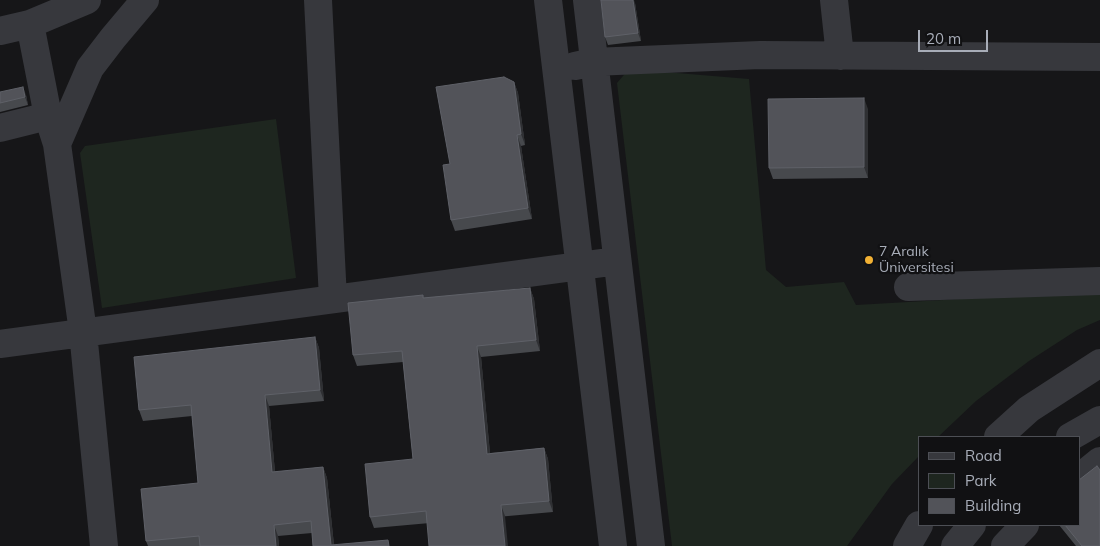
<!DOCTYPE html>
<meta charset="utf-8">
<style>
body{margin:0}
#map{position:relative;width:1100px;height:546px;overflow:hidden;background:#161618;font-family:Mulish,sans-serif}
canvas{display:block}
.legend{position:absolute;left:918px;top:436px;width:162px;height:90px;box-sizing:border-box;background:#111113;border:1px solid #4d4f55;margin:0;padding:6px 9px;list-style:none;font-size:15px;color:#a8adb8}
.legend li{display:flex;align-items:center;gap:10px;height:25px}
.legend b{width:25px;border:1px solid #4d4f55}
.scale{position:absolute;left:918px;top:30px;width:70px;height:22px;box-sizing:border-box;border:2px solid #a8adb8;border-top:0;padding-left:6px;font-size:15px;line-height:18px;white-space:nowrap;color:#a8adb8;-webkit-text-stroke:4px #111113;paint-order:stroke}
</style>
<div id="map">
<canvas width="1100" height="546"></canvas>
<ul class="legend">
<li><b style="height:6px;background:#37383d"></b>Road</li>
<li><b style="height:14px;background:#1e261f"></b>Park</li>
<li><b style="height:14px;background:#525359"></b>Building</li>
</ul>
<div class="scale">20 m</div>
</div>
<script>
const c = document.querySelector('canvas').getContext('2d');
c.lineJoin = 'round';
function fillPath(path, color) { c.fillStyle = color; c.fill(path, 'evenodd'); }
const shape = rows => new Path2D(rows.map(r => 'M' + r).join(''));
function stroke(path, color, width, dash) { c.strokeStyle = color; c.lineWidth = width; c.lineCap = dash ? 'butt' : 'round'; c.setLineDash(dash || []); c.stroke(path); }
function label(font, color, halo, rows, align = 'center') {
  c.font = font + ' Mulish,sans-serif'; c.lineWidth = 4.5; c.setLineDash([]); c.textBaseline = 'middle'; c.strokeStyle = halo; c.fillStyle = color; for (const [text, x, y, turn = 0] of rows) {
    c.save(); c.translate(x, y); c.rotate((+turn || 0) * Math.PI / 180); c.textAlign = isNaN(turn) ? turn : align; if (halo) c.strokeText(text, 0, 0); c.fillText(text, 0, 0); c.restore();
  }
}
const green = shape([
 [629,69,749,79,766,270,786,287,844,282,856,305,1100,291,1100,320,1077,330,1029,361,976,401,938,437,919,437,919,456,892,484,847,546,672,546,617,83],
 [276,119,296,278,102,308,80,153,85,146]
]);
const minor = shape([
 [318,0,333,299],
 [548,0,613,546],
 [587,0,651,546],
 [834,0,840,56],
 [30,24,48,116,57,144,83,332,104,546],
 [0,31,30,24,87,0],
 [575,66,593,62,760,55,1100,57],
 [0,128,48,116],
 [57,144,90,68,113,38,145,0],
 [908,287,1100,281],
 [0,344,617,261],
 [998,437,1029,409,1100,363],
 [1070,437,1100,420],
 [1079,478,1100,461],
 [907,546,919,525],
 [955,546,972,525],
 [1005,546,1025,525]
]);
const wall = shape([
 [635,3,641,41,608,45,605,37],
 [514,82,518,93,525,145,521,146,532,219,455,231,451,220,450,164],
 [0,92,26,95,28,105,0,112],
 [868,109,868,178,773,179,769,168],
 [530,288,534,299,540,351,481,357,490,453,544,448,548,459,553,512,374,528,370,517,413,459,403,362,357,366,353,355,423,295,424,298],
 [315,337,319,348,324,401,269,406,275,472,323,467,327,478,334,545,390,546,313,546,312,533,278,536,279,546,148,546,146,541,198,483,192,416,143,421,139,410],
 [1059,525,1079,525,1100,546,1076,546]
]);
const shadedWall = shape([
 [633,0,634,0,635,3,641,41,638,33],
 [514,82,518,93,525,145,521,134],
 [23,87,26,95,28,105,25,97],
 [864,98,868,109,868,178,864,167],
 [517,135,521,146,532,219,528,208],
 [530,288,534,299,540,351,536,340],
 [315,337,319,348,324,401,320,390],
 [477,346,481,357,491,465,487,454],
 [265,395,269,406,276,483,272,472],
 [544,448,548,459,553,512,549,501],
 [323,467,327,478,334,546,331,546],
 [501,505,505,516,508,546,505,546],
 [274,525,278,536,279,546,276,546]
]);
const building = shape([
 [601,0,633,0,638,33,605,37,601,0],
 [504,77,514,82,521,134,517,135,528,208,451,220,443,165,450,164,436,87,504,77],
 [23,87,25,97,0,103,0,92,23,87],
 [864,98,864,167,769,168,768,99,864,98],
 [530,288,536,340,477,346,487,454,544,448,549,501,501,505,505,546,429,546,426,511,370,517,365,464,413,459,402,351,353,355,348,303,423,295,423,298,530,288],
 [315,337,320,390,265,395,272,472,323,467,331,545,388,540,389,546,313,546,311,521,274,525,276,546,200,546,199,536,146,541,141,489,198,483,191,405,139,410,134,357,315,337],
 [1097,466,1100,470,1100,546,1082,546,1065,525,1079,525,1079,480,1097,466]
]);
const markers = [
 [869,260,5,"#f2b134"]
];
const poiNames = [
 ["7 Aralık",879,252],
 ["Üniversitesi",879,268]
];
fillPath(green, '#1e261f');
stroke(minor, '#37383d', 28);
fillPath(wall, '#47494d');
fillPath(shadedWall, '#2f3033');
fillPath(building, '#525359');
stroke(building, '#5f6168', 1);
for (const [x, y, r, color] of markers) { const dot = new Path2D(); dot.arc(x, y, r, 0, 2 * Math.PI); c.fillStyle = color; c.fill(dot); stroke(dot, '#111113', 2); }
label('14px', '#a8adb8', '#111113', poiNames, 'left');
</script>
